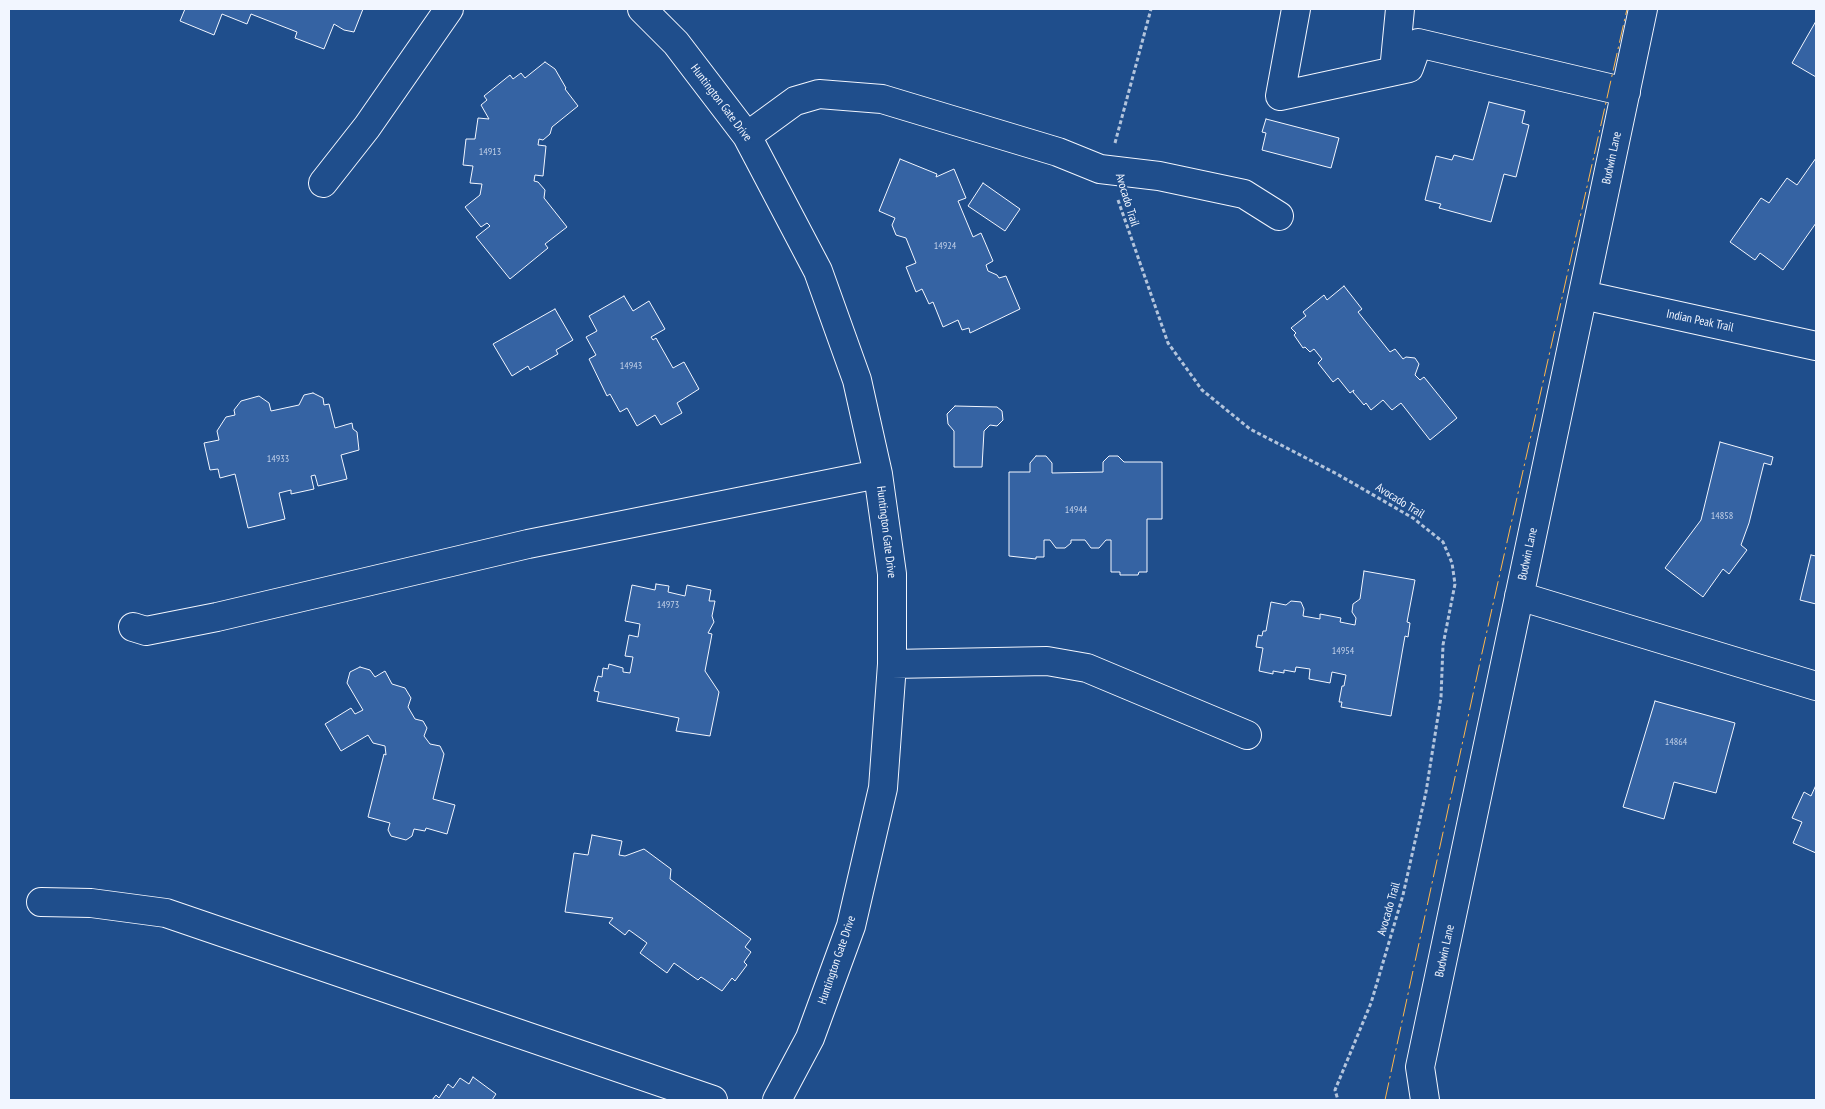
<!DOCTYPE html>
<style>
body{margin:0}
#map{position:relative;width:1825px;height:1109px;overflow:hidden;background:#1f4e8c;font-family:"PT Sans Narrow",sans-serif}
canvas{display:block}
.frame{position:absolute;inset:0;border:10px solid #f2f6ff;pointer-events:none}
</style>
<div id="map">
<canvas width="1825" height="1109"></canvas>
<div class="frame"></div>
</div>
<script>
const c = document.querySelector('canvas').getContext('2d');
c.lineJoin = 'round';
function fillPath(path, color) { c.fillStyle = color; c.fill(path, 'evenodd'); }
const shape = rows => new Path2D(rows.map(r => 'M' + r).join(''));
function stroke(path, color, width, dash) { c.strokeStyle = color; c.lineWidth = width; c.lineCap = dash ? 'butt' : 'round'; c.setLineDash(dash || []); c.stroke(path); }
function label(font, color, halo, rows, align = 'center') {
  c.font = font + ' "PT Sans Narrow",sans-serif'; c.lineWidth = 4; c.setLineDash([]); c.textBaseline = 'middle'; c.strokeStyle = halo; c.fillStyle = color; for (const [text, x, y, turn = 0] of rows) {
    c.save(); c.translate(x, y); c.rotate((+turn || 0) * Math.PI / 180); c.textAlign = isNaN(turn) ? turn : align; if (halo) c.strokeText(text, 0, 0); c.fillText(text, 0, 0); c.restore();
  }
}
const building = shape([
 [185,9,363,9,354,32,344,30,334,24,324,49,295,38,297,32,251,14,247,24,222,14,214,35,180,21,185,9],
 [1816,21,1816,77,1792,63,1816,21],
 [545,62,555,69,566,88,565,89,578,106,552,127,550,134,543,140,539,139,538,145,546,146,543,176,535,175,534,181,538,182,545,190,544,198,567,227,545,244,548,248,510,279,476,237,490,226,487,223,481,227,465,207,480,195,482,184,470,183,473,166,463,165,466,139,475,139,478,118,489,119,481,105,487,100,484,96,510,75,513,79,521,73,525,78,545,62],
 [1489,102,1525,111,1522,123,1529,125,1516,177,1504,174,1491,222,1439,208,1441,204,1425,200,1436,156,1452,160,1454,155,1473,160,1489,102],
 [1266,119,1339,138,1331,168,1262,150,1266,133,1262,132,1266,119],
 [1816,158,1816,223,1783,270,1760,253,1755,260,1730,242,1761,198,1769,203,1787,178,1797,185,1816,158],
 [900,159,937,174,936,177,954,169,966,198,958,201,973,237,981,233,993,261,986,265,988,271,997,275,999,278,1006,276,1020,309,970,333,969,328,962,330,958,320,943,327,933,302,929,304,922,289,916,292,906,267,916,263,906,238,896,235,892,225,895,218,879,211,900,159],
 [983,183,1020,209,1005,231,968,206,983,183],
 [1344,286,1362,309,1358,312,1390,352,1395,349,1403,359,1406,357,1415,358,1419,364,1415,375,1420,380,1424,377,1457,418,1430,440,1401,403,1392,410,1383,400,1371,410,1366,403,1364,405,1353,392,1354,390,1350,393,1338,378,1333,382,1318,363,1322,359,1314,349,1310,352,1305,347,1303,348,1294,335,1296,333,1291,328,1306,316,1303,312,1324,295,1327,300,1344,286],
 [624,296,633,311,649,301,665,329,651,337,653,340,656,338,673,368,684,362,699,389,677,403,682,413,661,425,655,415,637,426,627,408,620,412,610,394,607,396,589,359,596,355,586,337,597,331,589,316,624,296],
 [555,309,573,340,556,350,558,354,530,370,528,366,512,376,493,344,555,309],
 [313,393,323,398,324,405,329,404,335,428,352,423,353,429,357,432,359,450,341,455,347,479,318,486,315,475,311,476,314,489,291,494,291,490,279,493,285,519,248,528,235,474,220,478,218,469,210,470,204,443,219,440,217,431,226,417,235,415,234,410,241,401,259,396,269,403,271,411,299,405,304,395,313,393],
 [955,406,997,407,1002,411,1003,420,997,426,990,425,984,431,982,467,954,467,954,431,948,424,947,414,955,406],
 [1720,442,1773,457,1771,465,1764,463,1749,523,1741,545,1747,550,1729,574,1723,569,1703,597,1665,568,1701,520,1720,442],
 [1036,456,1046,456,1052,463,1052,473,1103,472,1103,462,1109,456,1118,456,1124,462,1162,462,1162,519,1147,519,1147,572,1139,572,1138,575,1120,575,1120,572,1111,572,1111,540,1106,540,1099,548,1091,548,1085,540,1071,540,1071,543,1065,548,1056,548,1050,540,1044,540,1044,557,1036,557,1036,559,1009,556,1009,472,1030,472,1030,463,1036,456],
 [1811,555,1816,556,1816,604,1800,600,1811,555],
 [1364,571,1415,580,1407,622,1410,623,1408,637,1405,636,1391,716,1341,707,1342,702,1339,702,1342,686,1344,686,1346,675,1332,672,1330,683,1309,679,1310,669,1296,667,1295,672,1284,670,1284,673,1273,671,1273,674,1259,671,1263,648,1256,647,1258,635,1262,636,1263,631,1266,631,1271,602,1286,605,1291,601,1301,602,1304,609,1303,616,1320,619,1320,614,1341,618,1340,622,1355,625,1356,618,1352,612,1353,604,1360,599,1364,571],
 [656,584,669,586,668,592,685,596,687,585,711,590,709,601,715,601,712,616,714,622,708,633,712,634,705,671,719,692,710,736,676,731,679,718,597,701,599,692,594,691,598,676,602,677,603,668,608,669,609,664,623,668,623,672,630,673,633,657,625,656,629,635,638,637,640,624,625,621,632,585,655,590,656,584],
 [360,667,370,670,375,677,385,671,392,684,405,688,411,698,408,707,415,719,423,721,427,728,424,736,430,744,440,746,444,754,433,799,455,805,447,834,426,828,425,831,414,829,412,836,406,840,391,836,388,830,390,823,368,817,384,754,386,755,385,746,373,743,368,735,341,751,325,724,351,708,355,714,363,710,347,683,350,672,360,667],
 [1655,701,1735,723,1716,793,1674,782,1664,819,1623,807,1655,701],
 [1816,785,1816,853,1793,843,1802,822,1792,818,1804,792,1811,796,1816,785],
 [592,835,622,841,619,855,625,856,644,849,671,869,670,879,751,939,745,947,751,952,744,962,747,965,735,981,732,978,722,991,701,977,698,980,674,963,667,973,640,953,647,943,629,930,625,935,609,923,613,918,565,912,574,853,588,855,592,835],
 [473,1077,496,1094,492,1100,432,1100,436,1095,439,1098,448,1084,453,1088,460,1078,469,1084,473,1077]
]);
const path = shape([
 [1115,143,1151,9],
 [1118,200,1168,343,1202,390,1250,429,1337,474,1413,518,1443,542,1452,563,1455,584,1443,645,1441,697,1426,792,1403,895,1371,1003,1335,1090,1338,1100]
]);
const minor = shape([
 [642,9,676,43,747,136,818,271,857,380,878,474,892,574,892,664,883,788,851,926,810,1038,777,1100],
 [1296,9,1280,96,1409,68,1418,43,1626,92],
 [1394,71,1400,9],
 [747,136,795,101,819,94,882,99,1058,152,1100,169,1159,176,1244,194,1279,216],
 [323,183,367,127,449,9],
 [1583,295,1816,346],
 [1519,596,1816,686],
 [133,627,146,631,217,617,528,544,878,474],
 [892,664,1047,661,1087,668,1247,735],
 [41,902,91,903,166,913,713,1100],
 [1425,1100,1420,1067,1643,9]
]);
const power = shape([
 [1385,1100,1480,662,1627,9]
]);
const numberNames = [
 ["14913",490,152],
 ["14924",945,246],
 ["14943",631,366],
 ["14933",278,459],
 ["14944",1076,510],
 ["14858",1722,516],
 ["14973",668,605],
 ["14954",1343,651],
 ["14864",1676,742]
];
const streetNames = [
 ["Huntington Gate Drive",721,103,53],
 ["Budwin Lane",1612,158,-78],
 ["Avocado Trail",1127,200,73],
 ["Indian Peak Trail",1700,321,12],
 ["Avocado Trail",1400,501,32],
 ["Huntington Gate Drive",886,532,83],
 ["Budwin Lane",1528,554,-78],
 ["Avocado Trail",1389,909,-74],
 ["Budwin Lane",1445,951,-78],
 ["Huntington Gate Drive",837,960,-71]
];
fillPath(building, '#3563a3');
stroke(building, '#f2f6ff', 1);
stroke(minor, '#f2f6ff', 30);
stroke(path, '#b3c4dc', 3, [4, 2.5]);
stroke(minor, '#1f4e8c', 28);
stroke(power, '#ffb74d', 1, [18, 4, 2.5, 4]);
label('10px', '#c3d1e8', null, numberNames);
label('12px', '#f2f6ff', '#1f4e8c', streetNames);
</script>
